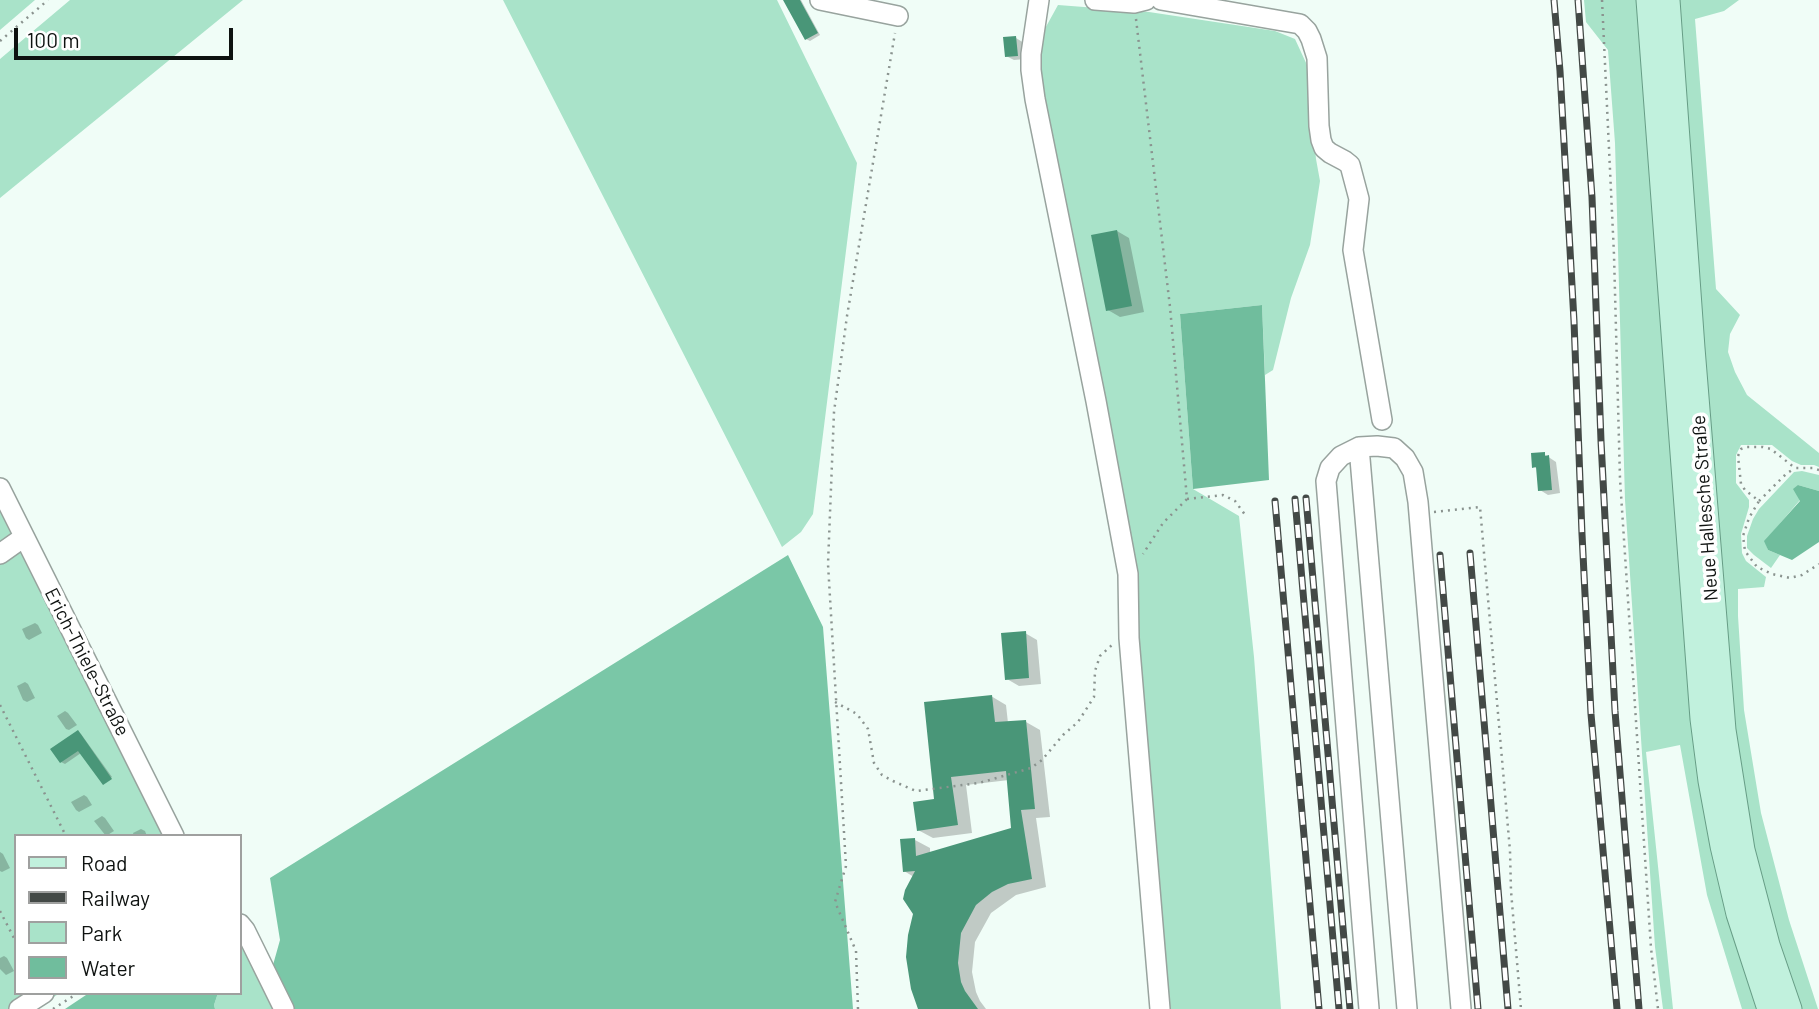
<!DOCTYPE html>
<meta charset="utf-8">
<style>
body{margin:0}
#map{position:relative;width:1819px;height:1009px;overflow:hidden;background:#f0fdf7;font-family:Barlow,sans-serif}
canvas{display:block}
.legend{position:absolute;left:14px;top:834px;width:228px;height:161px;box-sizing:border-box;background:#fff;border:2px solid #9fa09f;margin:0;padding:9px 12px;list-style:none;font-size:21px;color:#0e1210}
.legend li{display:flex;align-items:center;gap:14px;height:35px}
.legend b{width:35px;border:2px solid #9fa09f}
.scale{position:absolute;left:14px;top:28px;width:219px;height:32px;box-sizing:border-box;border:4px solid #0e1210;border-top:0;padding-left:9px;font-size:21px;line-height:24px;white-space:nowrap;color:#0e1210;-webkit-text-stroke:5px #fff;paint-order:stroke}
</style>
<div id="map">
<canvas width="1819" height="1009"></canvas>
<ul class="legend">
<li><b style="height:9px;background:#c1f1dd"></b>Road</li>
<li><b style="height:9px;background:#434946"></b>Railway</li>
<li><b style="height:19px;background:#a9e3c9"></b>Park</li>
<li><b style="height:19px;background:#70bd9d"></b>Water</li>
</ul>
<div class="scale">100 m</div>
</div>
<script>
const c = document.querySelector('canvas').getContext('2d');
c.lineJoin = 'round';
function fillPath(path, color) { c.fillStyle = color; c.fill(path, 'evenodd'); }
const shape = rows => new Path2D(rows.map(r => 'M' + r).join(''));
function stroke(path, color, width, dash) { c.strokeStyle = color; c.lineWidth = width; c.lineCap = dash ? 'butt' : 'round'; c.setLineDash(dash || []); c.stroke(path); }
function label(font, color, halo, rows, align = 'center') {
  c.font = font + ' Barlow,sans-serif'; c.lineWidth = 7; c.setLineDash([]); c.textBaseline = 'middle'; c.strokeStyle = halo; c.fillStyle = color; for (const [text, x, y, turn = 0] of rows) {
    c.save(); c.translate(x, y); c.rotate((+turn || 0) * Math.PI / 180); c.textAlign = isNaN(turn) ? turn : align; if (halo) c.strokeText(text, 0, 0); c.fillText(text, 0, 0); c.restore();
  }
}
const green = shape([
 [0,0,35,0,0,30],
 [70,0,243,0,0,198,0,59],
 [503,0,777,0,857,163,813,514,801,532,782,547],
 [1584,0,1638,0,1759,1009,1742,1009,1707,895,1680,745,1646,752,1673,1009,1663,1009,1655,947,1625,500,1615,143,1608,50,1586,22],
 [1676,0,1739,0,1724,11,1695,19,1716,289,1740,315,1730,334,1728,352,1735,372,1747,395,1819,453,1819,467,1814,465,1801,465,1792,461,1772,445,1741,445,1736,455,1736,483,1749,500,1749,507,1741,534,1742,553,1746,561,1766,577,1764,587,1738,589,1738,616,1744,710,1761,813,1789,920,1818,1009,1799,1009,1778,945,1749,829,1738,770],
 [1058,5,1149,12,1275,31,1295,39,1307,65,1316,159,1320,181,1310,245,1291,298,1273,370,1265,375,1262,305,1180,314,1193,489,1239,516,1254,657,1281,1009,1167,1009,1142,709,1037,68,1037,43],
 [1802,471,1819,475,1819,491,1798,485,1800,500,1765,541,1768,550,1780,555,1771,568,1754,555,1747,548,1747,536,1753,519,1759,509,1794,472],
 [0,509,163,836,16,836,16,993,60,993,35,1009,0,1009],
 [240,940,277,1009,215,1009,214,1005,218,993,240,993]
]);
const forest = shape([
 [788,555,823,627,853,1009,292,1009,273,965,280,940,270,878],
 [89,993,218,993,214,1005,215,1009,65,1009]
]);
const water = shape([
 [1262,305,1269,480,1193,489,1180,314],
 [1798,485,1819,491,1819,542,1792,560,1768,550,1764,541,1800,501,1793,489]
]);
const shadow = shape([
 [785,0,801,0,820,35,810,41,806,39],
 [1016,38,1024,43,1025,59,1014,60,1006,56],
 [1117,231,1129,238,1144,312,1120,317,1108,310],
 [1544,454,1556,462,1560,493,1548,495,1540,490,1538,469,1534,467],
 [35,623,38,625,42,633,29,640,26,638,22,629],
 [1025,633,1037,640,1041,684,1019,686,1007,679],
 [25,682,28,684,35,698,27,702,23,700,17,686],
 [991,696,1006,705,1008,723,1026,722,1040,730,1050,817,1036,818,1046,887,1016,895,991,913,975,942,972,972,976,992,980,1001,986,1009,920,1009,914,877,904,871,915,840,930,848,930,854,1013,830,1009,780,966,785,972,833,933,838,918,830,936,800],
 [65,711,68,713,77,725,69,730,66,729,57,716],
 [78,732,81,734,112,777,103,783,81,753,65,764,61,762,53,750],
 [84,795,87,797,92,805,79,812,76,810,71,802],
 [102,816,105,818,114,831,106,836,94,821],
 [141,829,145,831,147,836,134,836,133,833],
 [0,852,3,854,10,868,2,872,0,871],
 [4,956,7,958,14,971,6,975,0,969,0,958]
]);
const building = shape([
 [783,0,800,0,818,33,805,40],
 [1016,36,1018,56,1005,57,1003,37],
 [1117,230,1132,306,1106,311,1091,235],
 [1545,452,1545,456,1549,455,1552,490,1538,491,1536,467,1532,468,1531,453],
 [1026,631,1029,678,1005,680,1001,633],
 [992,695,995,722,1026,720,1035,809,1021,810,1032,879,1008,884,992,892,976,905,961,933,958,963,961,982,965,991,978,1009,918,1009,911,989,906,957,908,935,913,914,903,899,905,890,915,871,903,872,900,839,915,838,916,856,1011,828,1006,771,951,777,958,825,917,831,913,802,934,799,924,702],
 [78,730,112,779,103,785,78,751,60,763,50,749]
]);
const path = shape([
 [1602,0,1614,255,1620,479,1651,948,1658,1009],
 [1136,19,1170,307,1187,499,1163,523,1143,554],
 [0,41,48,0],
 [1819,470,1813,468,1795,468,1771,449,1763,447,1747,447,1741,449,1738,456,1741,484,1745,490,1759,501,1749,518,1743,536,1745,551,1757,567,1772,574,1790,578,1802,575,1819,564],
 [1187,499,1223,495,1235,501,1246,516],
 [1759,501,1786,474,1795,468],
 [1434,512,1480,507,1510,851,1511,891,1521,1009],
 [835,702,857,714,868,729,874,763,882,775,893,781,916,791,979,783,1031,768,1042,760,1063,735,1078,722,1094,697,1095,671,1100,656,1113,644],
 [0,705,66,836],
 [0,911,16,942],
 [53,1009,78,993],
 [858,1009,856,951,835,902,846,866,828,564,834,412,847,316,895,33]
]);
const minor = shape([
 [820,0,898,16],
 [1039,0,1031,54,1031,70,1035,99,1096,401,1128,574,1129,638,1160,1009],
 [1095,0,1134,3,1146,0],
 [1161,0,1300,24,1307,31,1311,39,1317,58,1319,126,1321,140,1324,148,1330,153,1345,161,1350,165,1359,199,1353,250,1382,420],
 [1359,447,1407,1009],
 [0,488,174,836],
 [0,554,24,537],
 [240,924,245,930,284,1009],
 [19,1009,44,993],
 [1369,1009,1326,481,1330,468,1341,456,1359,447,1377,446,1394,448,1405,458,1413,472,1418,502,1461,1009]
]);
const major = shape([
 [1648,0,1702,719,1710,781,1722,846,1738,914,1769,1009],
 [1668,0,1693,348,1724,730,1743,850,1768,945,1790,1009]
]);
const rail = shape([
 [1554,0,1560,71,1574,321,1582,534,1591,714,1617,1009],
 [1578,0,1592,197,1601,441,1615,711,1639,1009],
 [1306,498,1350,1009],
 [1295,499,1339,1009],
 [1275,501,1319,1009],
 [1470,553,1508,1009],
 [1440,555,1478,1009]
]);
const streetNames = [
 ["Neue Hallesche Straße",1705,508,-94],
 ["Erich-Thiele-Straße",87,662,63]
];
fillPath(green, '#a9e3c9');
fillPath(forest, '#7ac7a7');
fillPath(water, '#70bd9d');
fillPath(shadow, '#0003');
fillPath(building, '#499678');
stroke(minor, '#98a39e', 22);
stroke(major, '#679d86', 25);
stroke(path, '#8a938f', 2.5, [2, 5]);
stroke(minor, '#fff', 19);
stroke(major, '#c1f1dd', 23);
stroke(rail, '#434946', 7);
stroke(rail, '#fff', 4.5, [13]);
label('19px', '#0e1210', '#fff', streetNames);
</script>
